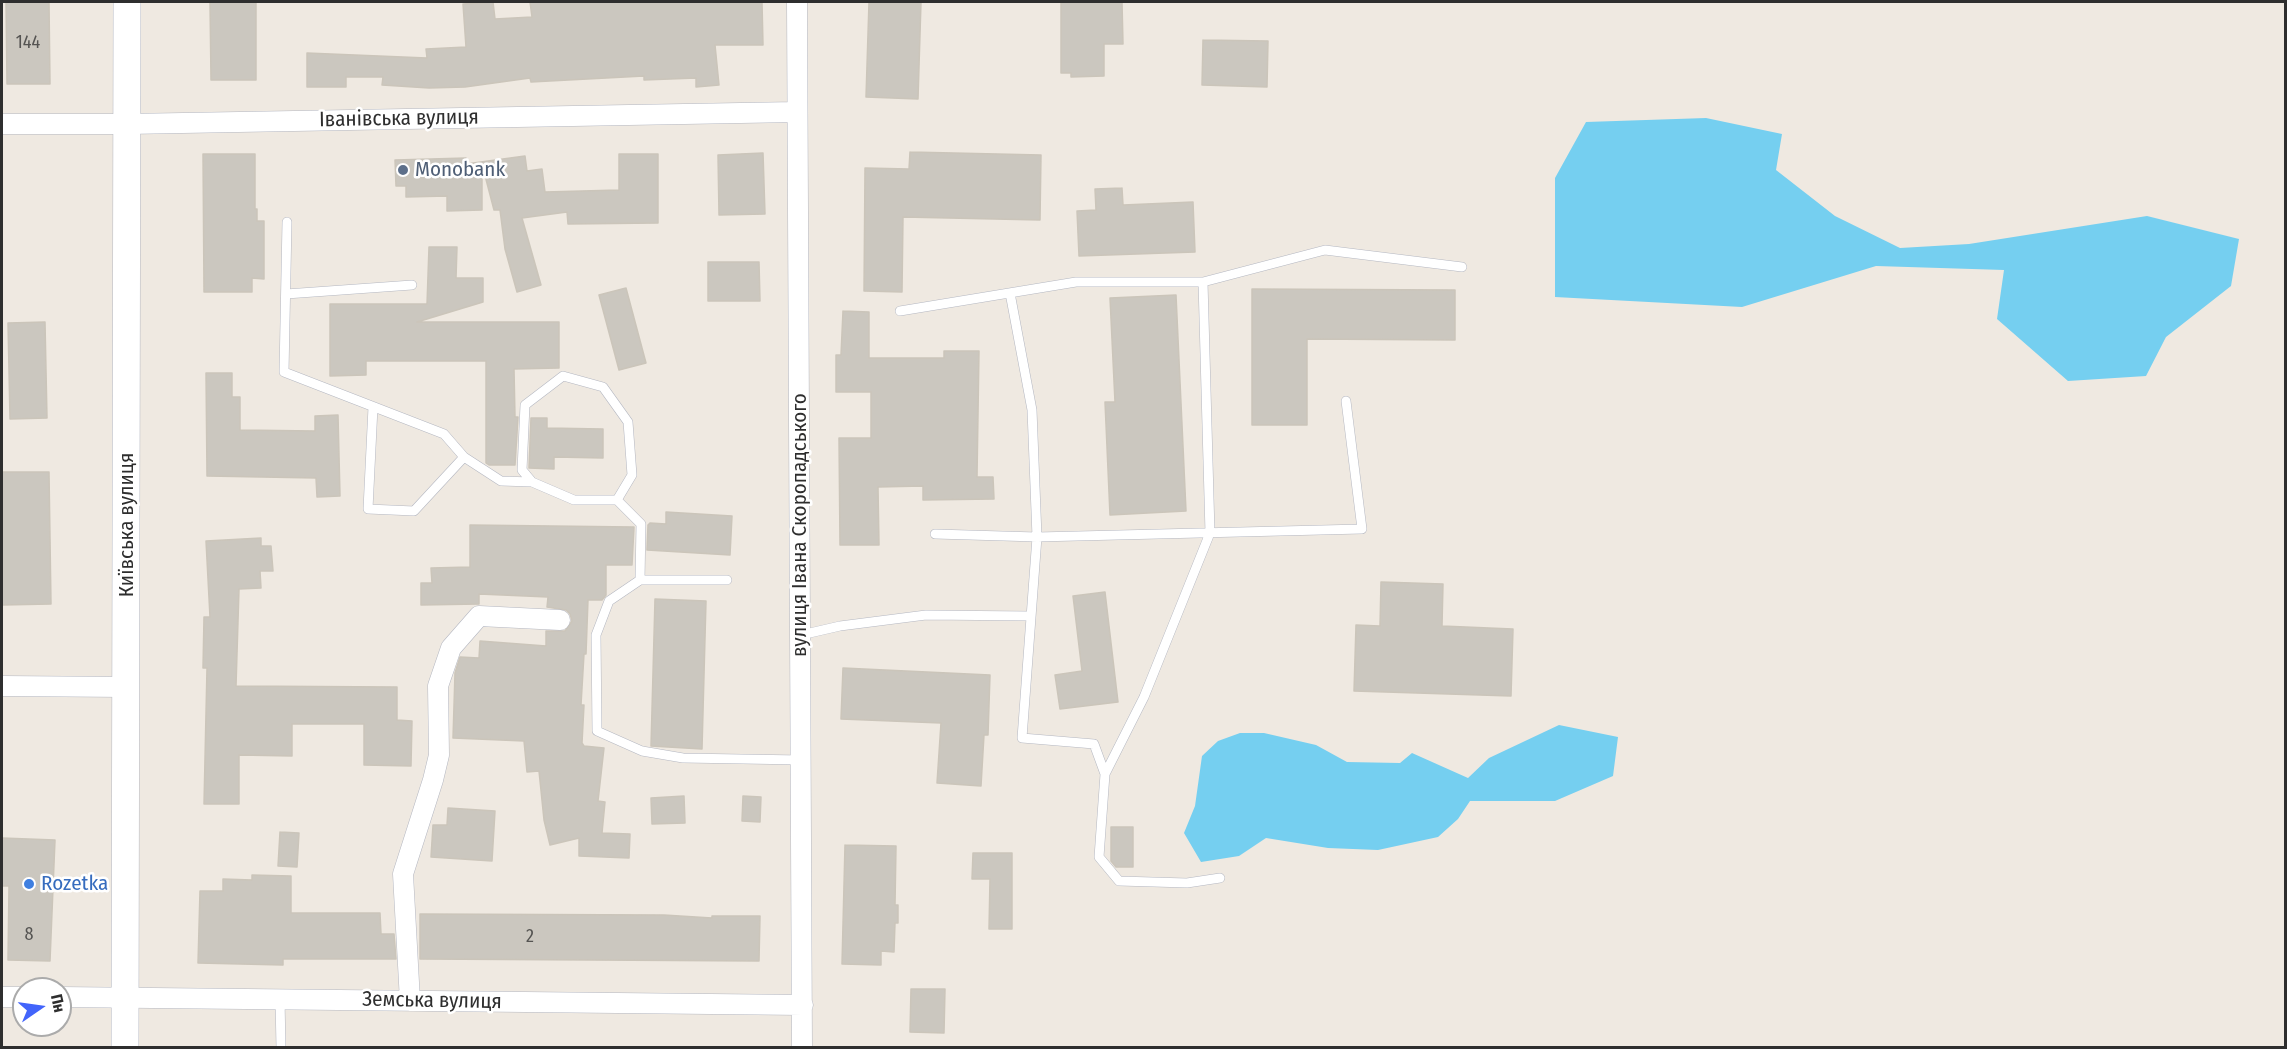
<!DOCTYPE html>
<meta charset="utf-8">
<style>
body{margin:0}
#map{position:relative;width:2287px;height:1049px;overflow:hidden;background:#efe9e1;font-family:"Fira Sans Condensed",sans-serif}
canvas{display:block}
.frame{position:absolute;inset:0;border:3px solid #2e2e2e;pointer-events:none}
.north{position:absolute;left:12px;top:977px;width:60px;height:60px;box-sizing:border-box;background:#fff;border:2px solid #ababab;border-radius:50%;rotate:77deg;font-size:16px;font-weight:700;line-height:24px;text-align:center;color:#2e2e2e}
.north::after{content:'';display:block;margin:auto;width:21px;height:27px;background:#4264fb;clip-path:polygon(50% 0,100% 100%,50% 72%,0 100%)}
</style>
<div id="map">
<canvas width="2287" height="1049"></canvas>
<div class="frame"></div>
<div class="north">Пн</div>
</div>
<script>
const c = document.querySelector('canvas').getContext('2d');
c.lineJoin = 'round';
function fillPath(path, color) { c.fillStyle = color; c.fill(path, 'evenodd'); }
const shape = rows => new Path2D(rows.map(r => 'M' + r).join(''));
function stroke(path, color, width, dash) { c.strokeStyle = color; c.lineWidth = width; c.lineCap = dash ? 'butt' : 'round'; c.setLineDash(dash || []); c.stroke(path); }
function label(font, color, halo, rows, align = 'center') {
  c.font = font + ' "Fira Sans Condensed",sans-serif'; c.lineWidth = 5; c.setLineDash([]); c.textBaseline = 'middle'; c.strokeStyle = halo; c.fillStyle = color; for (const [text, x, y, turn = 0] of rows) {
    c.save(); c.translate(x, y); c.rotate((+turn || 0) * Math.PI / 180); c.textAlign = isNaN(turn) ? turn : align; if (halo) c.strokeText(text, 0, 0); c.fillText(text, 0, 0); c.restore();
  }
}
const water = shape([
 [1706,118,1782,134,1776,170,1835,216,1900,248,1969,244,2147,216,2239,239,2231,286,2166,337,2146,376,2068,381,1997,319,2004,270,1876,266,1742,307,1555,297,1555,178,1586,122],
 [1559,725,1618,737,1613,776,1555,801,1470,801,1458,819,1438,837,1378,850,1328,848,1266,838,1239,856,1201,862,1184,833,1195,806,1202,756,1218,741,1240,733,1264,733,1316,745,1347,762,1400,763,1412,753,1468,778,1489,758]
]);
const building = shape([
 [6,2,49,2,50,84,7,84,6,2],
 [210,2,256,2,256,80,211,80,210,2],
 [493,2,495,19,532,17,530,2,762,2,763,45,715,45,719,85,696,87,696,78,644,80,644,76,531,82,530,78,465,87,429,88,382,85,383,77,346,77,346,87,307,87,307,53,427,58,426,49,466,47,463,4,493,2],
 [869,2,921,2,918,99,866,97,869,2],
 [1061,2,1122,2,1123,44,1104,44,1104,76,1071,77,1071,73,1061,73,1061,2],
 [1203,40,1268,41,1267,87,1202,85,1203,40],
 [910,152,1041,155,1040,220,903,217,902,292,864,291,865,168,909,169,910,152],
 [763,153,765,214,719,215,718,155,763,153],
 [203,154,255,154,255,209,257,209,257,221,264,221,264,279,252,278,252,292,204,292,203,154],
 [619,154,658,154,658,223,568,224,567,212,522,218,541,285,517,292,505,249,500,210,494,210,482,164,482,210,447,211,447,196,406,197,406,186,396,186,395,160,466,158,466,164,525,156,527,171,542,169,545,192,619,190,619,154],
 [1122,188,1123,205,1193,202,1195,252,1079,256,1077,211,1096,210,1095,189,1122,188],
 [429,247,457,247,456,278,483,278,483,302,417,322,559,322,559,368,514,369,515,417,518,417,515,465,489,465,486,463,486,361,366,361,366,375,330,376,330,304,427,304,429,247],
 [708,262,759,262,760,301,708,301,708,262],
 [626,288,646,363,619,370,599,295,626,288],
 [1252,289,1455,290,1455,340,1307,339,1307,425,1252,425,1252,289],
 [1176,295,1186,511,1110,515,1105,402,1115,402,1110,298,1176,295],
 [843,311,869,312,869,358,944,358,944,351,979,351,977,477,993,477,994,499,923,500,923,486,878,487,879,545,840,545,839,438,871,438,871,392,836,392,836,355,841,355,843,311],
 [45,322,47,418,10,419,8,323,45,322],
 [206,373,232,373,232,397,240,397,240,430,315,431,315,416,338,415,340,496,317,497,316,478,207,476,206,373],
 [531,418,547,418,547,428,603,429,603,458,554,457,554,469,529,468,531,418],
 [2,472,49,472,51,604,2,605,2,472],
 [666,512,732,516,730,555,647,550,648,525,650,523,666,524,666,512],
 [470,525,634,527,632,565,606,565,606,595,602,600,588,600,586,654,584,654,581,705,584,705,582,743,584,746,604,748,598,801,605,802,602,833,630,834,629,858,579,856,579,838,550,845,544,820,539,771,527,772,524,741,453,738,455,673,460,657,479,658,480,641,546,646,546,631,565,631,572,621,570,614,566,610,547,607,548,597,479,594,479,604,421,605,421,583,432,583,431,568,470,567,470,525],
 [261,538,261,546,271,546,273,571,260,571,261,588,239,589,236,686,397,687,397,720,412,721,411,766,364,765,364,724,292,724,292,756,239,755,239,804,204,804,207,668,203,668,204,617,210,617,206,541,261,538],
 [1381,582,1443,584,1442,626,1513,629,1511,696,1354,691,1356,625,1380,626,1381,582],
 [1105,592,1118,702,1060,709,1055,675,1082,671,1073,596,1105,592],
 [655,599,706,601,702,749,651,746,655,599],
 [843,668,990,675,988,735,984,735,981,786,937,783,941,723,841,719,843,668],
 [684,796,685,823,652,824,651,798,684,796],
 [743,796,761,797,760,822,742,821,743,796],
 [448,808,495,811,492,861,431,857,433,825,447,825,448,808],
 [1111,827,1133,827,1133,867,1116,867,1111,861,1111,827],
 [280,832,299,833,297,867,278,866,280,832],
 [2,838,55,840,50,961,8,960,9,886,2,886,2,838],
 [845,845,896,846,895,905,898,905,898,923,895,923,894,952,881,951,881,965,842,964,845,845],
 [973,853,1012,853,1012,929,989,929,990,879,972,879,973,853],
 [252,875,291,876,291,913,380,913,381,934,394,934,396,959,283,959,283,965,198,963,200,891,223,891,223,879,252,880,252,875],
 [420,914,664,915,712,918,712,916,760,916,759,961,420,959,420,914],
 [911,989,945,989,944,1033,910,1032,911,989]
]);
const lane = shape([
 [287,222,284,372,444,434,464,457,501,481,532,482,574,500,617,500,641,524,640,580,609,601,596,635,597,731,642,751,683,758,801,760],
 [1203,282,1210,533,1144,697,1105,774,1099,857,1119,881,1187,883,1220,878],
 [1010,293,1032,410,1037,537,1022,738,1094,744,1105,774],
 [286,294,412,285],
 [900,311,1076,282,1203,282,1325,250,1462,267],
 [373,407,368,509,414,511,464,457],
 [532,482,522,470,525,405,563,376,603,387,628,422,632,475,617,500],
 [935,534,1037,537,1362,529,1346,401],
 [640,580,727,580],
 [801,635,840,626,926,615,1030,616],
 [280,999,281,1048]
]);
const street = shape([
 [797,2,802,1048],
 [2,124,127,124,796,112],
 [2,686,126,687],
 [2,997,24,997],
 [60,997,803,1005],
 [410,1001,403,874,433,780,439,755,438,686,451,648,479,616,560,620]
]);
const secondary = shape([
 [125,1048,127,2]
]);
const markers = [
 [403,170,6,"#5c6f8a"],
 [29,884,6,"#3f7fe0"]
];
const numberNames = [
 ["144",28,43],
 ["8",29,935],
 ["2",530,937]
];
const streetNames = [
 ["Іванівська вулиця",399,119,-1],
 ["Київська вулиця",127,525,-90],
 ["вулиця Івана Скоропадського",800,525,-90],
 ["Земська вулиця",432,1001,1]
];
const serviceNames = [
 ["Monobank",415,170]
];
const shopNames = [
 ["Rozetka",41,884]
];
fillPath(water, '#75cff0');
fillPath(building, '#cbc7bf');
stroke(building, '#cbc5ba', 1.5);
stroke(lane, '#b4b7c1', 10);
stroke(street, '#b4b7c1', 21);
stroke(secondary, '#b4b7c1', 28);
stroke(lane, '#fff', 9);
stroke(street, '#fff', 20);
stroke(secondary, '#fff', 27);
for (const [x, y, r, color] of markers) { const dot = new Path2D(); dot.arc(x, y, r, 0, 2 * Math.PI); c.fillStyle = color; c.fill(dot); stroke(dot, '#fff', 2); }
label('18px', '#555452', null, numberNames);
label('21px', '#2e2e2e', '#fff', streetNames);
label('21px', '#4e5e75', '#fff', serviceNames, 'left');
label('21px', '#366cbe', '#fff', shopNames, 'left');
</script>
